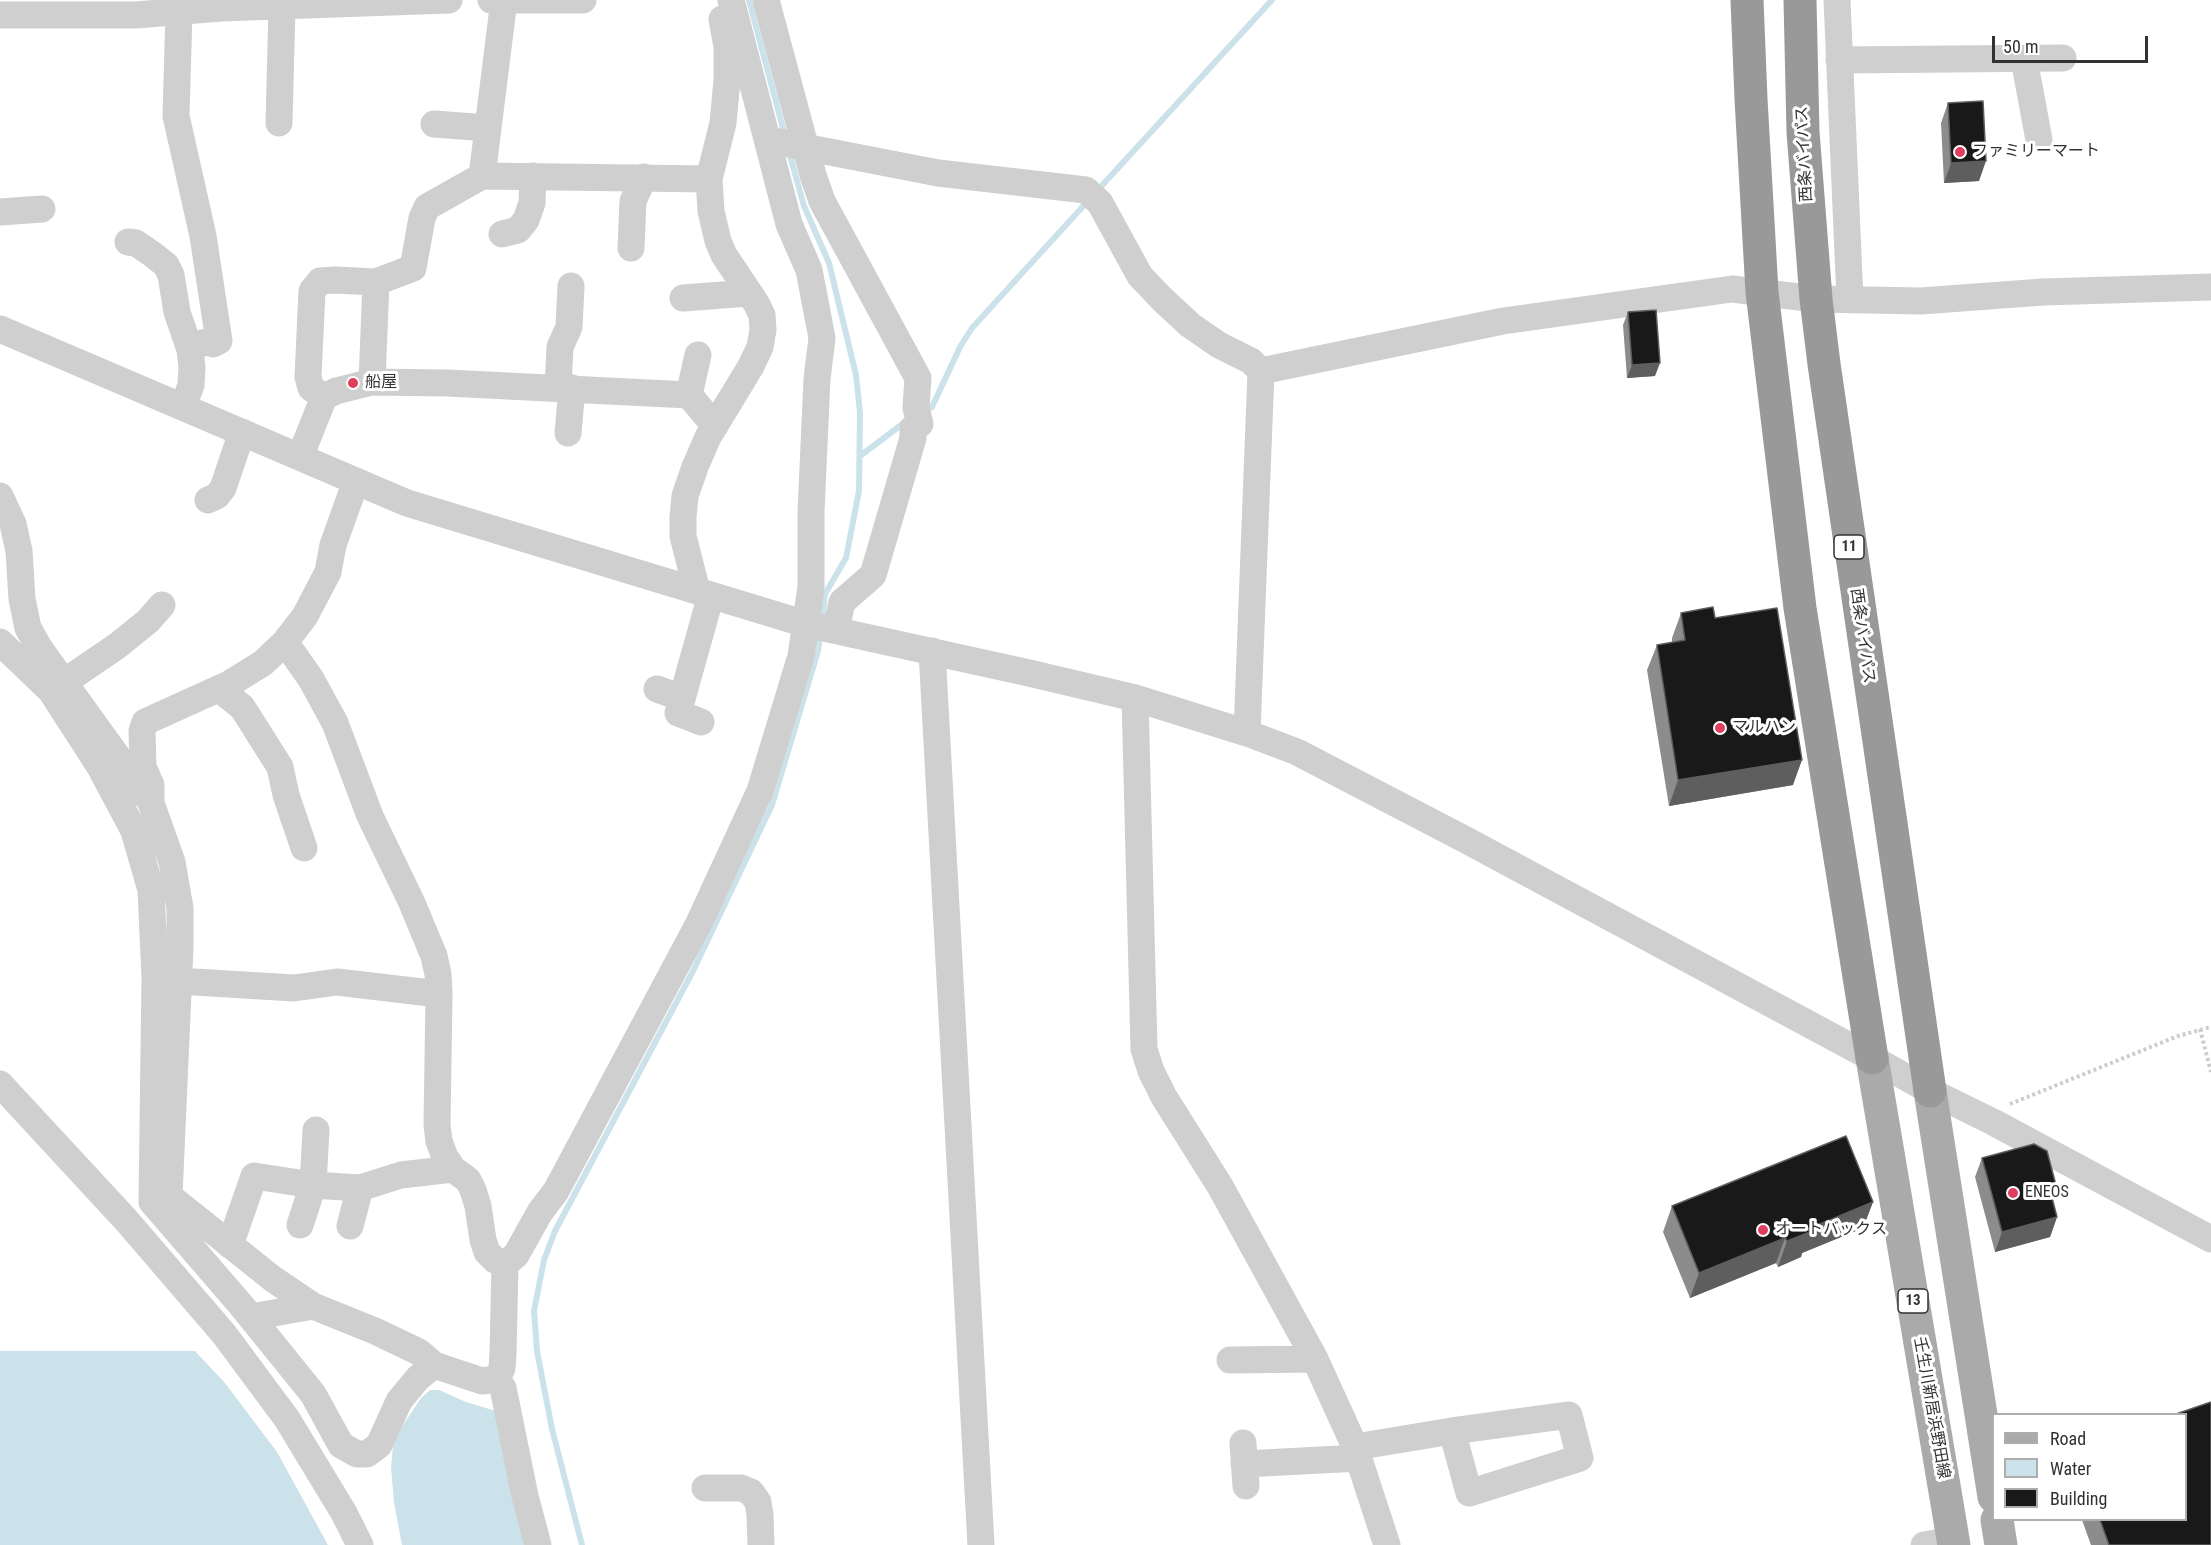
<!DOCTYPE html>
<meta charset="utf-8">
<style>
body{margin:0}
#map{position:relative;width:2211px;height:1545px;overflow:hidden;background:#fff;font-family:"Roboto Condensed",sans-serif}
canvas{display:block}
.legend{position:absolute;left:1992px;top:1413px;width:195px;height:108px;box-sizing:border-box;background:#fff;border:2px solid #adadad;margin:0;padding:8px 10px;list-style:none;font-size:18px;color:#323232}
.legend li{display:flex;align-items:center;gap:12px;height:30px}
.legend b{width:30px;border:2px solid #adadad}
.scale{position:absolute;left:1992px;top:36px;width:156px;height:27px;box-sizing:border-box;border:3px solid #323232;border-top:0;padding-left:8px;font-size:18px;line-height:21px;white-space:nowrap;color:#323232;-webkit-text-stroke:4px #fff;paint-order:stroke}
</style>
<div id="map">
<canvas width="2211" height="1545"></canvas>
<ul class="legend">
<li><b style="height:8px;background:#aaa"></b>Road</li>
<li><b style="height:16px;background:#cce2ea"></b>Water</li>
<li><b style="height:16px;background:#191919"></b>Building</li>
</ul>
<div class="scale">50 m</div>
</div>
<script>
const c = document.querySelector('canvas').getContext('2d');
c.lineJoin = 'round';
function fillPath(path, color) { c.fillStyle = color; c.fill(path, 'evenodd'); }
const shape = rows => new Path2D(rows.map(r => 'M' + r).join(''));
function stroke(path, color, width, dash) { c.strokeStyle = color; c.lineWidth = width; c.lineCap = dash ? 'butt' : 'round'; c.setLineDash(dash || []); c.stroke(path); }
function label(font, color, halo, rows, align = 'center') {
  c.font = font + ' "Roboto Condensed","Noto Sans JP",sans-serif'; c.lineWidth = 6; c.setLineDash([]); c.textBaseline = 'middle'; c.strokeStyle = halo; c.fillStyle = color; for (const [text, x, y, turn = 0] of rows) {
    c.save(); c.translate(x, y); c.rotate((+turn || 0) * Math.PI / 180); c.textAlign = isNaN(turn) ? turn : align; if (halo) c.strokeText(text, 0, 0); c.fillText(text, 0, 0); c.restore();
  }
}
const water = shape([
 [0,1351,195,1351,225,1383,277,1452,328,1545,0,1545],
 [430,1390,439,1390,466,1402,499,1412,530,1545,402,1545,394,1503,391,1467,393,1446,397,1434,421,1398]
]);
const stream = shape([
 [749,0,785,136],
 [789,152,804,206,829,263,856,375,860,413,859,491,846,558,825,594,822,622],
 [1096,192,1272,0],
 [924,411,932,407,960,347,972,328,1087,202],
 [860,456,905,422],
 [582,1545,552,1429,537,1351,534,1311,544,1260,555,1231,693,971,772,805,818,651,820,635]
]);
const path = shape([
 [2200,1029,2211,1072],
 [2010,1104,2178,1036,2211,1027]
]);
const minor = shape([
 [491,0,583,0],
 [766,0,813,175,822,201,918,378,916,408,920,424,913,428,913,438,873,575,842,602,836,630],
 [1837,0,1850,300],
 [179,11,176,116,203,236,219,341,213,344,207,342,189,346],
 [0,15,135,15,221,8,449,0],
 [2024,59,2039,140],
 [1839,60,2063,58],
 [279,123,282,7],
 [434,124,488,128],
 [768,140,938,173,1086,190,1100,203,1140,276,1162,299,1190,325,1219,345,1251,361,1261,371,1503,321,1732,289,1816,299,1921,301,2043,292,2211,287],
 [482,176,504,0],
 [0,212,42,209],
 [502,234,518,230,526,220,532,203,533,176],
 [128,242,136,243,152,254,166,265,171,275,177,312,190,350,192,367,191,385,183,407],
 [631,248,633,201,644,177],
 [683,298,749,293],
 [0,329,407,503,806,624,1029,673,1135,698,1247,733,1297,752,1466,840,1872,1058,1930,1091,1993,1122,2211,1239],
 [372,382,447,383,689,395,715,426],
 [558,388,560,347,569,327,571,286],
 [689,395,698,355],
 [324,397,336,391,372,382,376,282],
 [568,433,572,388],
 [300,457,324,397,311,388,308,377,312,291,320,281,335,280,376,282,413,268,422,218,427,207,482,176,709,179],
 [0,496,13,524,19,551,22,599,28,628,40,649,145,795],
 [208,500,217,496,223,488,242,432],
 [697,591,683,536,683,517,685,496,695,467,708,437,751,366,760,347,763,330,762,315,756,303,724,255,718,241,711,211,709,179,723,123,727,80,727,47,722,19],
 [0,642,51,691,100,767,134,831,151,890,155,977,152,1202,241,1305,313,1394,341,1445,357,1454,367,1454,379,1445,399,1401,418,1378,434,1365,482,1381,497,1379,502,1368,503,1354,505,1264,516,1255,540,1212,556,1191,699,923,760,791,801,656,811,587,811,512,817,379,822,338,809,270,789,224,731,0],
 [285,642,311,679,335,723,370,816,412,903,434,956,438,974,439,994,437,1125,439,1141,445,1157,453,1169,468,1180,473,1190,478,1206,483,1240,487,1252,495,1260,505,1264],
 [932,651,981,1545],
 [219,689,242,707,280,767,286,795,304,848],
 [657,689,682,698],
 [51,691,117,646,148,621,162,605],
 [1135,698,1144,1049,1151,1071,1164,1097,1220,1186,1315,1359,1355,1447,1387,1545],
 [701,722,678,713,711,595],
 [1247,733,1261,371],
 [178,981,294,988,337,982,439,994],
 [0,1084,126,1220,224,1334,287,1419,344,1513,360,1545],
 [300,1225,313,1185,316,1130],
 [350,1226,360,1188],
 [230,1245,254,1176,313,1185,360,1188,401,1175,453,1169],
 [313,1306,273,1279,169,1196,180,947,180,908,172,862,151,803,151,785,143,767,142,731,145,722,229,684,263,663,285,642,305,616,328,572,333,545,356,481],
 [251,1317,313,1306,375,1331,419,1352,434,1365],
 [1230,1360,1315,1359],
 [497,1379,503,1388,525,1496,538,1545],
 [1243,1443,1246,1486],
 [1355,1447,1452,1431,1569,1415,1580,1458,1469,1493,1452,1431],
 [1244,1464,1359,1458],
 [705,1488,741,1488,751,1492,758,1502,760,1515,761,1545],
 [1924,1545,1954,1540]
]);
const major = shape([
 [1872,1058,1954,1545],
 [1930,1091,1994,1497],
 [1997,1520,2001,1545]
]);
const highway = shape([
 [1747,0,1751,99,1762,292,1800,608,1872,1058],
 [1800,0,1803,132,1816,299,1824,364,1930,1091]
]);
const wall = shape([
 [1948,103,1979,181,1944,183,1941,123],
 [1628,312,1655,376,1627,378,1623,325],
 [1681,613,1715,618,1793,785,1669,806,1647,670,1657,645,1672,642,1672,638],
 [1982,1158,2053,1200,2057,1217,2050,1237,1995,1252,1975,1177],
 [1873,1202,1863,1228,1802,1253,1801,1257,1778,1267,1776,1263,1690,1298,1663,1232,1672,1206],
 [2082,1520,2186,1520,2211,1545,2091,1545]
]);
const shadedWall = shape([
 [1986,161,1979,181,1944,183,1951,163],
 [1660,363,1655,376,1627,378,1632,365],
 [1802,760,1793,785,1669,806,1678,780],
 [2057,1189,2050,1208,2050,1190],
 [1873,1202,1863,1228,1802,1253,1801,1257,1778,1267,1787,1241,1808,1229],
 [2057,1217,2050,1237,1995,1252,2002,1232],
 [1785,1238,1776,1263,1690,1298,1699,1273]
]);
const building = shape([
 [1983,101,1986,161,1951,163,1948,103,1983,101],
 [1656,310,1660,363,1632,365,1628,312,1656,310],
 [1713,607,1715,618,1777,608,1802,760,1678,780,1657,645,1685,640,1681,613,1713,607],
 [1846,1136,1873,1202,1808,1229,1810,1232,1787,1241,1785,1238,1699,1273,1672,1206,1846,1136],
 [2034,1144,2047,1151,2057,1189,2050,1190,2057,1217,2002,1232,1982,1158,2034,1144],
 [2211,1402,2211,1545,2109,1545,2100,1520,2186,1520,2186,1414,2176,1414,2211,1402]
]);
const markers = [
 [1960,152,6,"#df3e5e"],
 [353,383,6,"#df3e5e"],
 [1720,728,6,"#df3e5e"],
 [2013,1193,6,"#df3e5e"],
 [1763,1230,6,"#df3e5e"]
];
const shields = [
 [1849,547,30],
 [1913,1301,30]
];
const shieldNames = [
 ["11",1849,547],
 ["13",1913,1301]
];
const poiNames = [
 ["ファミリーマート",1972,152],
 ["船屋",365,383],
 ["マルハン",1732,728],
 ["ENEOS",2025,1193],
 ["オートバックス",1775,1230]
];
const streetNames = [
 ["西条バイパス",1805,154,-93],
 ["西条バイパス",1862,636,82],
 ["壬生川新居浜野田線",1931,1408,80]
];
fillPath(water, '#cce2ea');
stroke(stream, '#cce2ea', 6);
stroke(path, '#ccc', 4, [3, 3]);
stroke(minor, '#cfcfcf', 27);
stroke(major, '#aaa', 33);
stroke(highway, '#999', 33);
fillPath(wall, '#8c8c8c');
fillPath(shadedWall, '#5e5e5e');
fillPath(building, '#191919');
stroke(building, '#5e5e5e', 1.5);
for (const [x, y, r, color] of markers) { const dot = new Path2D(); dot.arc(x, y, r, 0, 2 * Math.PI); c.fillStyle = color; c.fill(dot); stroke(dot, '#fff', 2); }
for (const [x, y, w] of shields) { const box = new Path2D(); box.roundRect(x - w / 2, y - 12, w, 24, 4.5); c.fillStyle = '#fff'; c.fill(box); stroke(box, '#323232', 1.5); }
label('bold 15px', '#323232', null, shieldNames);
label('16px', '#323232', '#fff', poiNames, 'left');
label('16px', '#323232', '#fff', streetNames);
</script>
